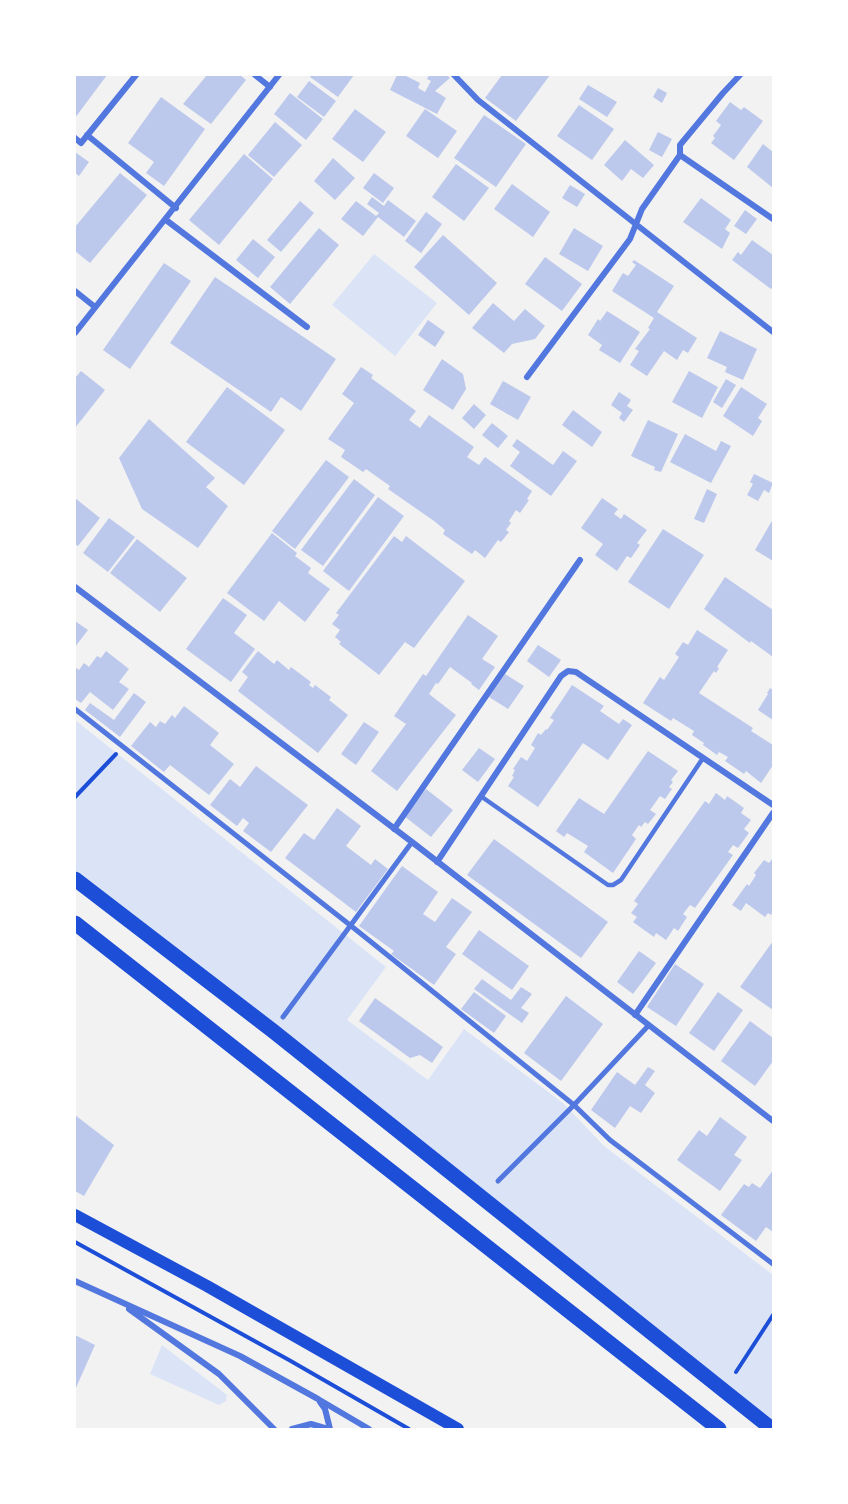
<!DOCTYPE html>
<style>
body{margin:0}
#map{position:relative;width:848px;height:1504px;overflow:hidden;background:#f2f2f2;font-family:"Titillium Web",sans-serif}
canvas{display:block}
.frame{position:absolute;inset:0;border:76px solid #fff;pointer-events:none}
</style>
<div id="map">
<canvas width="848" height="1504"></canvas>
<div class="frame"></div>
</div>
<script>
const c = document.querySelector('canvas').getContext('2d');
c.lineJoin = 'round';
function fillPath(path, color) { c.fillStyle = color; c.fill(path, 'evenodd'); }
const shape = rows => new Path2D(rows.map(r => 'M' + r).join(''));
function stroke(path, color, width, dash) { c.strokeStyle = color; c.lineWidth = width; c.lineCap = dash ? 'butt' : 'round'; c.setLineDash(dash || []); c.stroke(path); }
const green = shape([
 [374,254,437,303,395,356,332,305],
 [75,720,386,967,347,1020,428,1080,464,1029,563,1103,604,1146,773,1275,773,1424,75,875],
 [162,1345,227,1395,226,1401,219,1405,150,1374]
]);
const building = shape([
 [75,75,107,75,75,118],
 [207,75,240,75,246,80,211,124,183,104],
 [311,75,354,75,338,97,310,77],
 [397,75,404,75,420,83,418,88,425,92,431,81,427,79,429,75,447,75,450,78,435,91,446,98,437,114,390,90],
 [502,75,550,75,516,121,485,98],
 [309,81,336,101,324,117,297,97],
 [588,85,617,102,607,117,579,99],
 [658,88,667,93,662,103,653,97],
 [290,93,323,119,306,140,274,114],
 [161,97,205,129,164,186,146,173,154,162,128,143],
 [730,102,741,110,744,107,763,121,734,160,711,143,715,138,713,136,721,125,716,121],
 [579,105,614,129,592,160,557,136],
 [355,109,386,132,363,162,332,139],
 [425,109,457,131,438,158,406,136],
 [484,115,526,144,496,187,454,158],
 [275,122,302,145,274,177,248,155],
 [658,132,672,139,662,157,649,150],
 [625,140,654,165,643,178,631,169,622,181,604,165],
 [763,144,773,152,773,188,747,167],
 [75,152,89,162,79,176,75,173],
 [244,154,273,179,219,245,189,220],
 [333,158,355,178,335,200,314,181],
 [456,164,489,188,464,221,432,197],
 [120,173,147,195,90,263,75,251,75,227],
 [374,173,394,188,383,203,363,188],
 [512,184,550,212,533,237,494,209],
 [570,185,585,194,577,207,562,198],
 [372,197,384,206,388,200,416,221,404,237,378,217,363,236,341,219,356,201,376,216,379,213,367,204],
 [701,198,731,220,725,229,730,233,722,249,683,222],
 [300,201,314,213,281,252,267,240],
 [745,210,757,219,746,234,734,226],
 [426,212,442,224,421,253,405,241],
 [319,228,339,245,290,304,270,287],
 [574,228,603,246,588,271,559,254],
 [443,235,497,283,469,315,414,267],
 [253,239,275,257,258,278,236,260],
 [752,240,773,255,773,286,771,289,732,260,738,252,741,255],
 [545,257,582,284,562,311,525,284],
 [634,260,674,286,657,312,697,338,688,353,683,350,677,360,664,351,647,376,630,365,639,351,635,349,650,329,648,328,654,318,612,291,623,273,628,276,636,265,632,262],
 [164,263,191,281,130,369,103,350],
 [215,277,336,359,301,411,281,397,271,412,170,343],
 [493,303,514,321,525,309,545,326,535,339,512,344,504,353,472,328],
 [607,311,640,332,620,363,599,350,602,345,588,335,598,319,600,321],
 [428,320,445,332,435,347,418,335],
 [720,331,757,349,743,380,725,372,727,367,707,358],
 [442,359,463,374,466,389,453,410,423,390],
 [361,367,373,375,371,378,416,411,409,420,420,428,429,415,474,447,467,457,479,465,485,457,532,491,527,499,529,500,520,513,516,510,509,521,511,523,506,530,509,532,501,542,498,540,485,558,475,550,472,554,443,534,445,530,434,521,388,489,390,486,366,469,363,472,341,457,345,450,328,439,354,403,342,394],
 [81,371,105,390,75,428,75,378],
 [689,371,718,387,702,418,672,402],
 [726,379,736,385,722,408,713,402],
 [503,381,531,397,518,420,490,404],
 [227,387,285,430,244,485,186,442],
 [741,387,767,404,758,418,762,421,753,436,723,416],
 [619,392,631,400,627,406,633,410,624,422,619,418,622,413,611,405],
 [474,404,486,415,474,429,462,418],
 [573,410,602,432,592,447,562,425],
 [149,419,215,478,206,487,228,506,198,548,142,509,119,458],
 [648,420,678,434,661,472,654,470,655,467,631,456],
 [492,423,508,436,498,448,482,435],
 [685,434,716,451,721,441,731,446,711,483,670,462],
 [517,439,553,465,563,451,577,461,551,496,510,466,520,452,512,446],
 [326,460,349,477,295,549,272,531],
 [754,474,773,483,769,493,764,490,758,501,747,495,753,484,750,482],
 [354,479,375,495,323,566,301,550],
 [707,489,717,494,704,523,694,519],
 [378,497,404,516,349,591,323,571],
 [75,498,100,518,78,546,75,544],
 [602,498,618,509,614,514,621,519,624,514,647,530,637,543,640,545,631,558,627,556,617,571,595,555,603,544,581,528],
 [109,518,135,537,108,572,83,553],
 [773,519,773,561,755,550],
 [663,529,704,555,669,609,628,582],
 [272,533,297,553,295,556,311,568,308,573,330,589,305,622,279,601,264,621,227,593],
 [394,536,402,542,406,536,465,581,414,648,405,642,379,675,339,644,341,642,335,637,340,630,332,624,339,615,336,613],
 [137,539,187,578,160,612,110,573],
 [725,577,773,610,773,657,751,641,750,643,704,609],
 [223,598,247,615,234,633,255,649,231,682,186,649],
 [468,615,498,636,482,659,495,667,479,690,471,684,472,683,450,667,438,684,436,683,429,694,456,715,397,791,371,771,406,724,394,716,423,674,426,676],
 [75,621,88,630,75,647],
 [697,630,728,650,717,667,719,668,716,673,714,671,699,693,753,728,751,731,773,745,773,765,761,783,746,771,744,774,725,761,728,757,719,752,717,755,703,745,704,743,692,735,694,731,673,718,671,721,643,703,660,677,664,680,679,657,675,654,683,642,688,645],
 [538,645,561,660,549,677,527,661],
 [106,651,129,669,119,682,129,689,113,710,90,692,81,703,75,699,75,667,79,670,84,663,89,667,97,656,101,658],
 [258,651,274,664,277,660,289,670,291,667,311,682,309,685,313,688,315,685,331,697,329,700,348,715,318,753,238,691,248,677,242,672],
 [505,674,524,686,508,709,489,697],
 [572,685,604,706,600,711,619,724,623,719,632,725,608,760,583,743,538,807,508,786,514,777,512,776,515,770,513,769,521,757,527,761,535,748,531,745,538,733,541,735,546,729,547,730,554,720,550,718],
 [770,688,773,690,773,720,758,710,768,694,767,693],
 [134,693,146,702,120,737,85,710,90,703,114,720],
 [184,706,219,733,210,745,234,764,209,795,170,765,164,772,131,746,150,722,156,727,160,721,165,724,172,715,175,718],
 [364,722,379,732,356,765,341,754],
 [479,748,495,759,478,782,462,770],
 [648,751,678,771,671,780,673,782,669,787,672,789,665,799,660,796,650,810,656,814,648,824,645,822,641,827,639,825,632,835,636,839,613,873,584,852,588,846,567,833,564,837,556,831,579,798,604,814],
 [256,766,308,805,271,852,243,831,249,823,243,818,237,826,210,805,230,779,240,787],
 [426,789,453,810,431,837,404,816],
 [716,793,725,800,727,796,744,808,741,813,751,820,744,829,749,833,738,848,733,845,728,852,733,855,695,908,690,905,683,914,687,917,678,931,674,928,666,940,656,933,654,937,633,922,637,917,631,913,638,904,634,901,705,801,709,804],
 [337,808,361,826,346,846,371,865,375,859,388,869,356,912,285,858,304,833,314,840],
 [494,839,608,922,581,958,467,875],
 [773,858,773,912,771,915,768,913,765,917,746,903,741,911,732,905,747,884,749,886,756,875,754,873,764,860,769,863],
 [402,866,438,892,423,914,435,922,452,898,472,912,446,947,456,954,434,985,391,954,394,951,359,926],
 [479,930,529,966,512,990,462,954],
 [773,941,773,1010,740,987],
 [639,951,656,963,633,994,617,982],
 [675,964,704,984,676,1026,647,1007],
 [482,979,511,1000,521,987,532,994,521,1008,529,1013,522,1023,474,989],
 [474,992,506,1016,494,1033,461,1009],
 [718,992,743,1010,714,1051,689,1033],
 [566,996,603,1024,561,1081,524,1053],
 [375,998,443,1047,432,1063,420,1055,410,1058,359,1021],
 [750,1021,773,1038,773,1061,755,1086,721,1061],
 [648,1067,655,1071,645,1085,655,1093,641,1113,630,1106,615,1128,591,1110,617,1072,635,1085],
 [75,1115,114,1145,84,1196,75,1191],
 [720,1117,747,1137,734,1155,742,1160,720,1191,677,1160,699,1130,707,1136],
 [773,1170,773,1232,766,1227,756,1241,721,1215,744,1184,749,1187,752,1183,760,1188],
 [75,1335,95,1345,75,1390]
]);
const path = shape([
 [75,797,116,754],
 [75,1242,289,1360,409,1429],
 [736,1372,773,1315]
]);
const service = shape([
 [482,797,608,885,613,885,621,880,703,758]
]);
const pedestrian = shape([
 [75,709,350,925,574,1105,610,1140,773,1264],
 [283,1017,412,842],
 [498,1181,574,1105,649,1025]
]);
const minor = shape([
 [255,75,270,87],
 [454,75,478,100,773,332],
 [87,135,176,208],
 [75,138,81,143,136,75],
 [680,155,773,219],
 [166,220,307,327],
 [75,291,95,307],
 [75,333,279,75],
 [527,377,630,239,642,209,680,155,680,145,723,93,740,75],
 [75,587,412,842,773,1121],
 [394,829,580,560],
 [437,862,561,676,568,671,576,672,773,805],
 [635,1015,773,813],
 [75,1281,240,1356,318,1399,369,1429],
 [129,1309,219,1374,274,1429],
 [320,1402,325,1409,330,1429],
 [292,1429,311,1424,328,1429]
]);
const secondary = shape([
 [75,1215,207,1286,458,1429]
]);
const primary = shape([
 [75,879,273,1031,772,1429],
 [75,923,719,1429]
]);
fillPath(green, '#dbe4f7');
fillPath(building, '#bdc9ec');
stroke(path, '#1d4ed8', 4);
stroke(service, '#5277de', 4.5);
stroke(pedestrian, '#5277de', 5);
stroke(minor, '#5277de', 6);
stroke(secondary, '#1d4ed8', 12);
stroke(primary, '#1d4ed8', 15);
</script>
